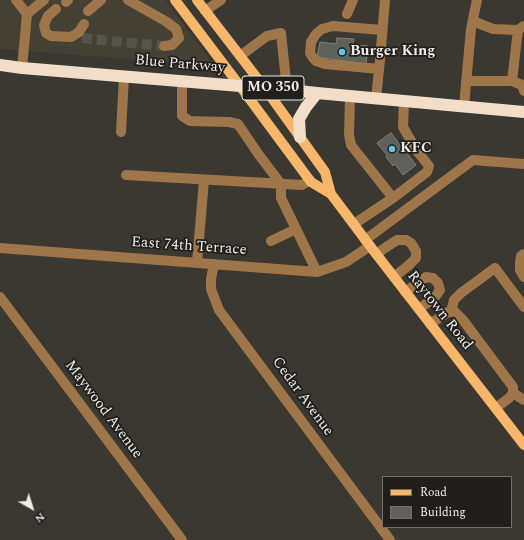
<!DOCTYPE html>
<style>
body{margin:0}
#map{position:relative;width:524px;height:540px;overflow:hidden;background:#3a3831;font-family:Spectral,serif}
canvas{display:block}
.legend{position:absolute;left:382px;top:476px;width:130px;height:52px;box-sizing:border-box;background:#201f1c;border:1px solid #72716e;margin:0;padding:5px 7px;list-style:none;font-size:12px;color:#edece8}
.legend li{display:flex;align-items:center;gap:8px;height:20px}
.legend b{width:20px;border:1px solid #72716e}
.north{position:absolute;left:12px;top:488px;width:40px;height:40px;-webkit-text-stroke:3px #201f1c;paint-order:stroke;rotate:141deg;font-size:11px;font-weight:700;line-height:16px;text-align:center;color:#edece8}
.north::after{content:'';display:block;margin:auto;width:14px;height:18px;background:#edece8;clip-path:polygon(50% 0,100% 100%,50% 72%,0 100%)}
</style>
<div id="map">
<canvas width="524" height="540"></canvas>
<ul class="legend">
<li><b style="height:5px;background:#f8b66b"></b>Road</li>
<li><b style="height:11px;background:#5f615a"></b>Building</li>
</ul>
<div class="north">N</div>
</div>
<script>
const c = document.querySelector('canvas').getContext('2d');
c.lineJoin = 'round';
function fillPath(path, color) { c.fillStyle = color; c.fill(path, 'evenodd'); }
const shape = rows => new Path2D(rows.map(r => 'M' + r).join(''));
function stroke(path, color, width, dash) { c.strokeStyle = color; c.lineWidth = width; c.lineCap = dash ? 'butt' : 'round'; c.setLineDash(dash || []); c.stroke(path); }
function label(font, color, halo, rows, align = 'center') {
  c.font = font + ' Spectral,serif'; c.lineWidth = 3.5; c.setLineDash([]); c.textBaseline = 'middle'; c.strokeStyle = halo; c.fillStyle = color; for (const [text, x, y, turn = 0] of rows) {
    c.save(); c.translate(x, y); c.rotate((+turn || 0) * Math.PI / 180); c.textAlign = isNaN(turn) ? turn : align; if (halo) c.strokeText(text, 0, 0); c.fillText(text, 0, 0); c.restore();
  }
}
const built = shape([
 [0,0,165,0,213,64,128,59,0,49]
]);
const building = shape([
 [337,38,354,39,353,45,368,46,366,64,317,57,320,42,336,44,337,38],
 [391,133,416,165,403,175,395,164,393,166,386,157,387,155,377,143,391,133]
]);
const minorTunnel = shape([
 [82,38,164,46]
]);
const minor = shape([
 [16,0,27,14],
 [128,0,167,22,176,29,179,38,172,45,164,46],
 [66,2,68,0],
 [56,9,48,16,44,25,46,33,51,36,71,37,79,32,84,24],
 [88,11,101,0],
 [205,11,221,0],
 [347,14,353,0],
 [473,21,493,29,518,30],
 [524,26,518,30,512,81,522,85,524,91],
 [240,56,267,36,281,33,287,90],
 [22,68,27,14,44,0],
 [379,69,325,64,316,61,313,58,310,53,311,42,316,34,322,29,333,26,382,30],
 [182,81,182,116,190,121,229,122,238,124,259,155,281,184,281,198,317,272],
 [466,81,512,81],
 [350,96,349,135,351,145,393,198,354,224],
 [376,98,380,60,385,0],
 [464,106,471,29,477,0],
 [121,132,124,77],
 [126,175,302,185,310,180],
 [393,198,427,172,429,166,417,151,403,127,404,101],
 [365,240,473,160,524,164],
 [271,241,296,229],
 [0,248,317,272,346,262,370,246],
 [376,254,397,240,406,240,411,243,416,251,416,258,409,265,394,277],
 [524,254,521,256,520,263,520,270,524,277],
 [197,263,204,180],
 [214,264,211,279,211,289,219,310,390,540],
 [405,292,426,277,433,278,438,283,440,290,435,297,419,309],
 [0,297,182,540],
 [451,312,454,300,461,293,495,268,524,307],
 [430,324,448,312,455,312,463,320,513,387,513,393,509,398,496,408],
 [513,393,524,400]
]);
const major = shape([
 [175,0,240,86,311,182,331,194],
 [197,0,264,87,325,172,331,194,370,246,524,445]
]);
const highway = shape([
 [0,65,22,68,240,86,264,87,317,93,524,112],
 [300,137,299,119,306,107,317,93]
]);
const markers = [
 [342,52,4,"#5ac8e5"],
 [392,149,4,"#5ac8e5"]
];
const shields = [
 [273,88,62]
];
const shieldNames = [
 ["MO 350",273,88]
];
const poiNames = [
 ["Burger King",350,52],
 ["KFC",400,149]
];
const streetNames = [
 ["Blue Parkway",180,65,5],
 ["East 74th Terrace",189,247,4],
 ["Raytown Road",439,311,52],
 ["Cedar Avenue",302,397,54],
 ["Maywood Avenue",103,410,53]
];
fillPath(built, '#444033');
fillPath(building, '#5f615a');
stroke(building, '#80827b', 1);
stroke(minorTunnel, '#55534c', 10, [10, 5]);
stroke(minor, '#9e7649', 10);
stroke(major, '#f8b66b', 10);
stroke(highway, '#f1ddc8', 12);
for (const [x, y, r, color] of markers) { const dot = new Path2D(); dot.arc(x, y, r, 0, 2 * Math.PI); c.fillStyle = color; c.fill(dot); stroke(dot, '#201f1c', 1.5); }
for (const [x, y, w] of shields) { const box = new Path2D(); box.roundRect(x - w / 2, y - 12, w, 24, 3); c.fillStyle = '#201f1c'; c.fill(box); stroke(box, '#edece8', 1); }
label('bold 14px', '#edece8', null, shieldNames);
label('bold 15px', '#edece8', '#201f1c', poiNames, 'left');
label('15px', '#edece8', '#201f1c', streetNames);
</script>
